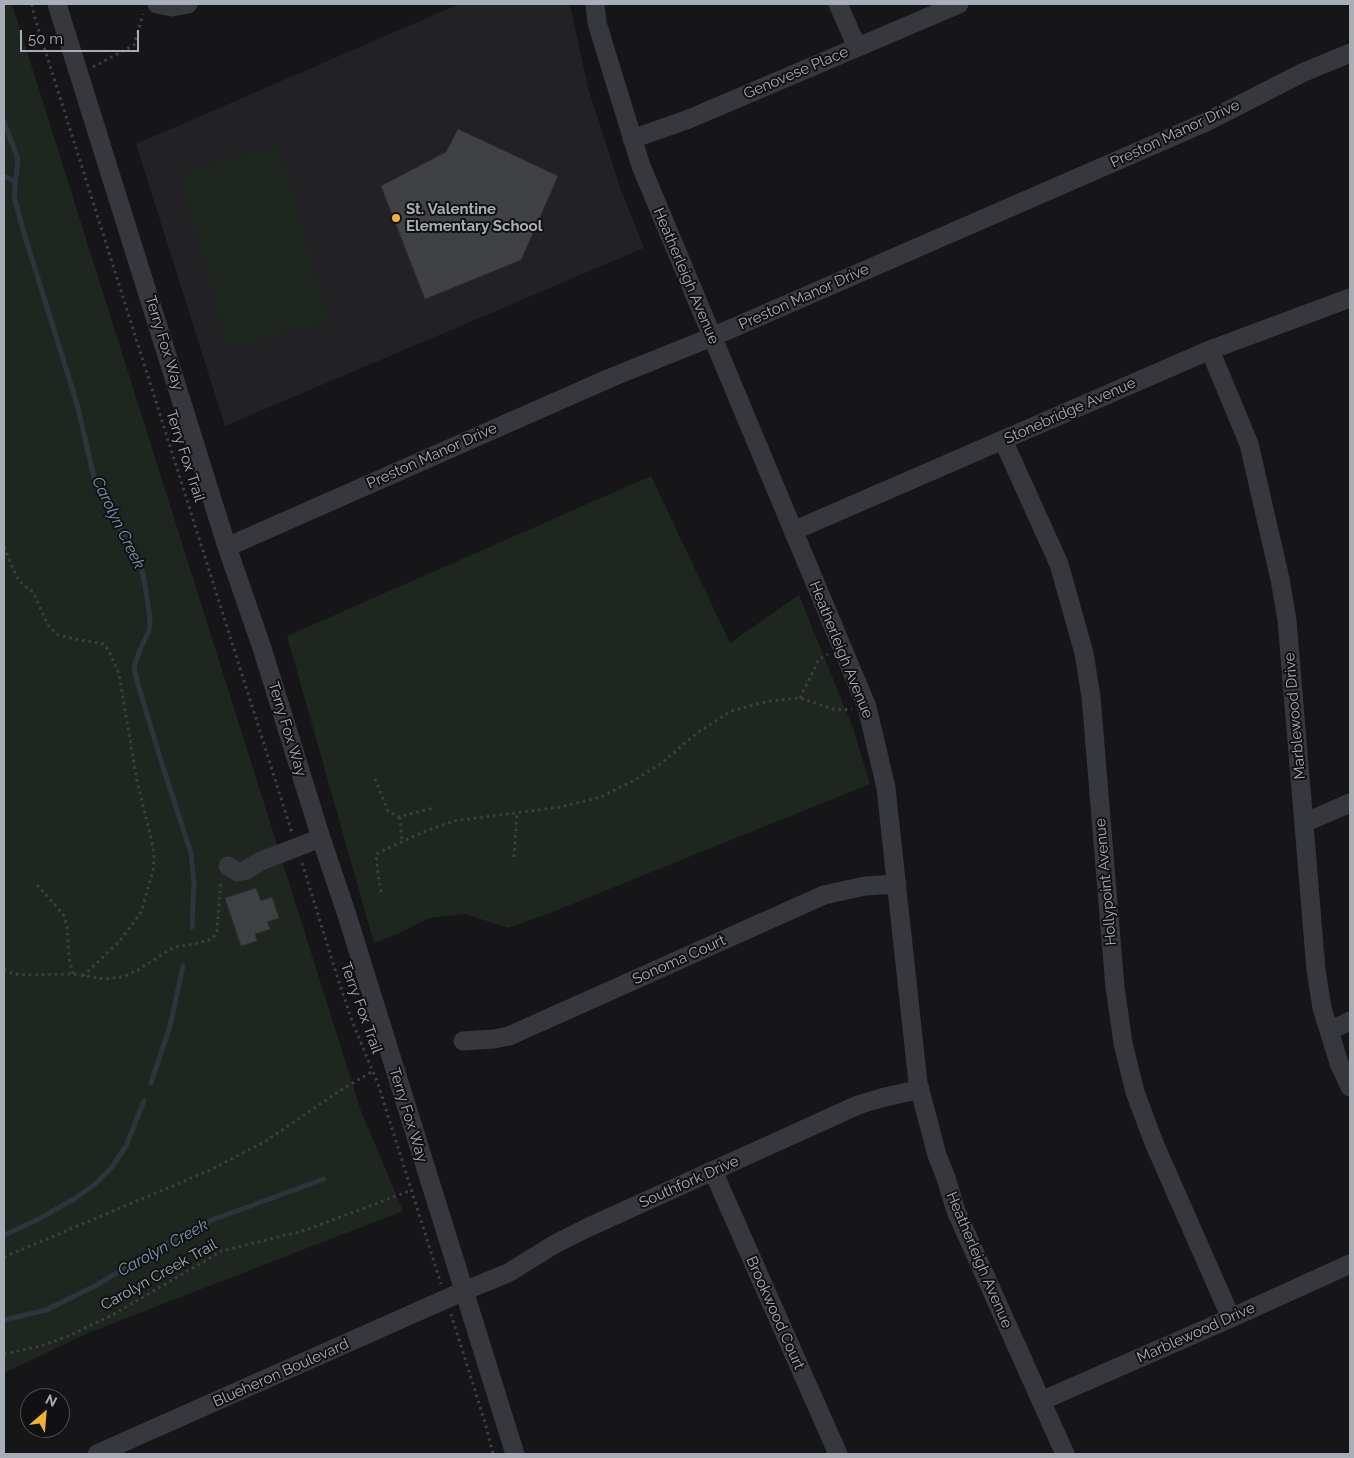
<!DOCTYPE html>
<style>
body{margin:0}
#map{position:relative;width:1354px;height:1458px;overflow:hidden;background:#161618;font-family:Raleway,sans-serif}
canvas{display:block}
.frame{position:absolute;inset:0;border:5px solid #a8adb8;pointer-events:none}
.north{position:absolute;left:20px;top:1388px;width:50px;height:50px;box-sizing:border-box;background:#111113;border:1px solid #4d4f55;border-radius:50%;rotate:27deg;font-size:14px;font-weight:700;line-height:20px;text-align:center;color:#a8adb8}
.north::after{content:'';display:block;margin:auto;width:18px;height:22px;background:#f2b134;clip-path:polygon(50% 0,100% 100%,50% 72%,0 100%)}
.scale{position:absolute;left:20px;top:30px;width:119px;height:22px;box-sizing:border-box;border:2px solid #a8adb8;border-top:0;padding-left:6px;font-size:15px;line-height:18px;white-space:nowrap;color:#a8adb8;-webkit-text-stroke:4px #111113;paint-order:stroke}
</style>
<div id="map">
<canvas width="1354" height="1458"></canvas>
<div class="frame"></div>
<div class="north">N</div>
<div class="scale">50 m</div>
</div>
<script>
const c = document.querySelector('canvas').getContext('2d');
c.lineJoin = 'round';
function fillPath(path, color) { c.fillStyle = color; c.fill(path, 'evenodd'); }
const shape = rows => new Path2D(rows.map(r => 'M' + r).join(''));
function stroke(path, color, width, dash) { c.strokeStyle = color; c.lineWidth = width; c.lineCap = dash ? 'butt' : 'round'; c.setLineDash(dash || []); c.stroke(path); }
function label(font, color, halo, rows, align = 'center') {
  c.font = font + ' Raleway,sans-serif'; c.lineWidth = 4; c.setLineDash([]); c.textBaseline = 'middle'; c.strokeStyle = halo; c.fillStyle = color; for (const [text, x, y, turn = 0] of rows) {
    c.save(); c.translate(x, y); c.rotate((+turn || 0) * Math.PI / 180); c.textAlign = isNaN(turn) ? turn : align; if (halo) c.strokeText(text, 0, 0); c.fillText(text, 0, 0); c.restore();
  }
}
const built = shape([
 [459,4,570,4,588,88,620,187,644,248,225,426,136,144]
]);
const green = shape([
 [4,4,12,4,361,1111,403,1211,88,1333,4,1373],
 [279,146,328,321,229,348,180,174],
 [651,476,730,643,799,595,853,728,870,784,550,913,508,928,465,914,430,918,397,934,374,943,287,636]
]);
const stream = shape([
 [4,122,18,159,14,196,23,230,77,404,96,486,103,500,139,559,144,579,150,618,149,631,141,647,134,666,137,681,162,764,191,853,194,883,192,927],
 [4,176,16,182],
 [151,1083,170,1026,183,966],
 [4,1235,35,1221,74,1199,94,1185,112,1167,126,1146,144,1101],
 [4,1320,46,1310,97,1285,151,1252,212,1220,324,1179]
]);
const building = shape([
 [458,129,558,176,521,260,425,299,381,186,446,152,458,129],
 [256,888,261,901,272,897,279,918,267,922,270,929,255,934,257,941,241,946,225,898,256,888]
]);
const path = shape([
 [32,4,34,15,292,833],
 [93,67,134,45,143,14],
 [4,547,16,576,23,585,33,592,48,625,58,635,75,639,104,644,109,651,119,674,137,781,152,842,154,856,153,871,141,912,120,941,83,976],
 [800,698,819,659,828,654],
 [375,779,388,811,398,817,434,808],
 [400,817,402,842],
 [514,857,517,813],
 [302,863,338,979,352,1021,378,1084,441,1284],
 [37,885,57,907,64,916,67,927,69,958,73,974],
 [381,892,378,874,376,854,423,832,454,821,560,807,601,797,631,782,659,765,697,733,731,711,769,701,800,698,836,710,852,709],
 [4,969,11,973,21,975,73,974,105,979,122,977,138,970,174,947,194,944,212,939,217,932,221,880],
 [4,1257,208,1171,266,1141,338,1092,373,1071],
 [451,1314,486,1426,493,1454],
 [4,1354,41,1346,71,1335,114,1314,222,1251,306,1230,412,1190]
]);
const minor = shape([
 [57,4,227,547,262,648,321,838,346,912,515,1454],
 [157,4,172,7,188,4],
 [595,4,597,23,641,166,867,707,886,788,918,1083,937,1155,946,1178,956,1211,1065,1454],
 [838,4,857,47],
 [632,139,689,119,959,4],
 [1210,350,1249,444,1280,579,1287,620,1316,970,1322,1008,1339,1063,1350,1087],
 [1003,440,1059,564,1084,653,1091,697,1115,987,1123,1043,1135,1092,1154,1143,1231,1318],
 [793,531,1210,350,1350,298],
 [227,547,610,378,712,337,1206,122,1302,73,1350,53],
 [1304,823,1350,803],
 [228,866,238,872,246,870,261,861,321,838],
 [1329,1031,1350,1021],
 [463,1041,494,1039,509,1036,824,895,865,886,897,884],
 [713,1171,838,1454],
 [1041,1401,1231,1318,1350,1264],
 [97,1454,464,1291,508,1273,555,1244,589,1227,858,1105,881,1098,920,1089]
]);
const markers = [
 [396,218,5,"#f2b134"]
];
const streetNames = [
 ["Genovese Place",796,73,-23],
 ["Preston Manor Drive",1175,134,-25],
 ["Heatherleigh Avenue",686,276,67],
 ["Preston Manor Drive",804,297,-24],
 ["Terry Fox Way",164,343,73],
 ["Stonebridge Avenue",1070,411,-24],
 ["Terry Fox Trail",185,456,72],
 ["Preston Manor Drive",432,456,-24],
 ["Heatherleigh Avenue",841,650,68],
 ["Marblewood Drive",1295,716,-95],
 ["Terry Fox Way",287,729,73],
 ["Hollypoint Avenue",1106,882,-95],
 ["Sonoma Court",679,960,-24],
 ["Terry Fox Trail",361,1008,70],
 ["Terry Fox Way",408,1115,73],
 ["Southfork Drive",689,1182,-24],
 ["Heatherleigh Avenue",979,1260,67],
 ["Carolyn Creek Trail",159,1275,-29],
 ["Brookwood Court",775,1313,66],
 ["Marblewood Drive",1196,1333,-24],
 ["Blueheron Boulevard",281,1373,-24]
];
const poiNames = [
 ["St. Valentine",406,209],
 ["Elementary School",406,226]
];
const waterNames = [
 ["Carolyn Creek",118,523,64],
 ["Carolyn Creek",163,1248,-29]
];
fillPath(built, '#222225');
fillPath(green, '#1e261f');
stroke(stream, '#2c353c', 5);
fillPath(building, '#404145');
stroke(building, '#303034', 1);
stroke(path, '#3d3f44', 3, [2.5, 4]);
stroke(minor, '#37383d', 19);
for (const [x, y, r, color] of markers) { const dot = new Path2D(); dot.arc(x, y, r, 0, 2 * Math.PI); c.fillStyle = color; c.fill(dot); stroke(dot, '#111113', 2); }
label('15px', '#a8adb8', '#111113', streetNames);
label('bold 15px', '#a8adb8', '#111113', poiNames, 'left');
label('italic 16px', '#7f9bb3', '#111113', waterNames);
</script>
